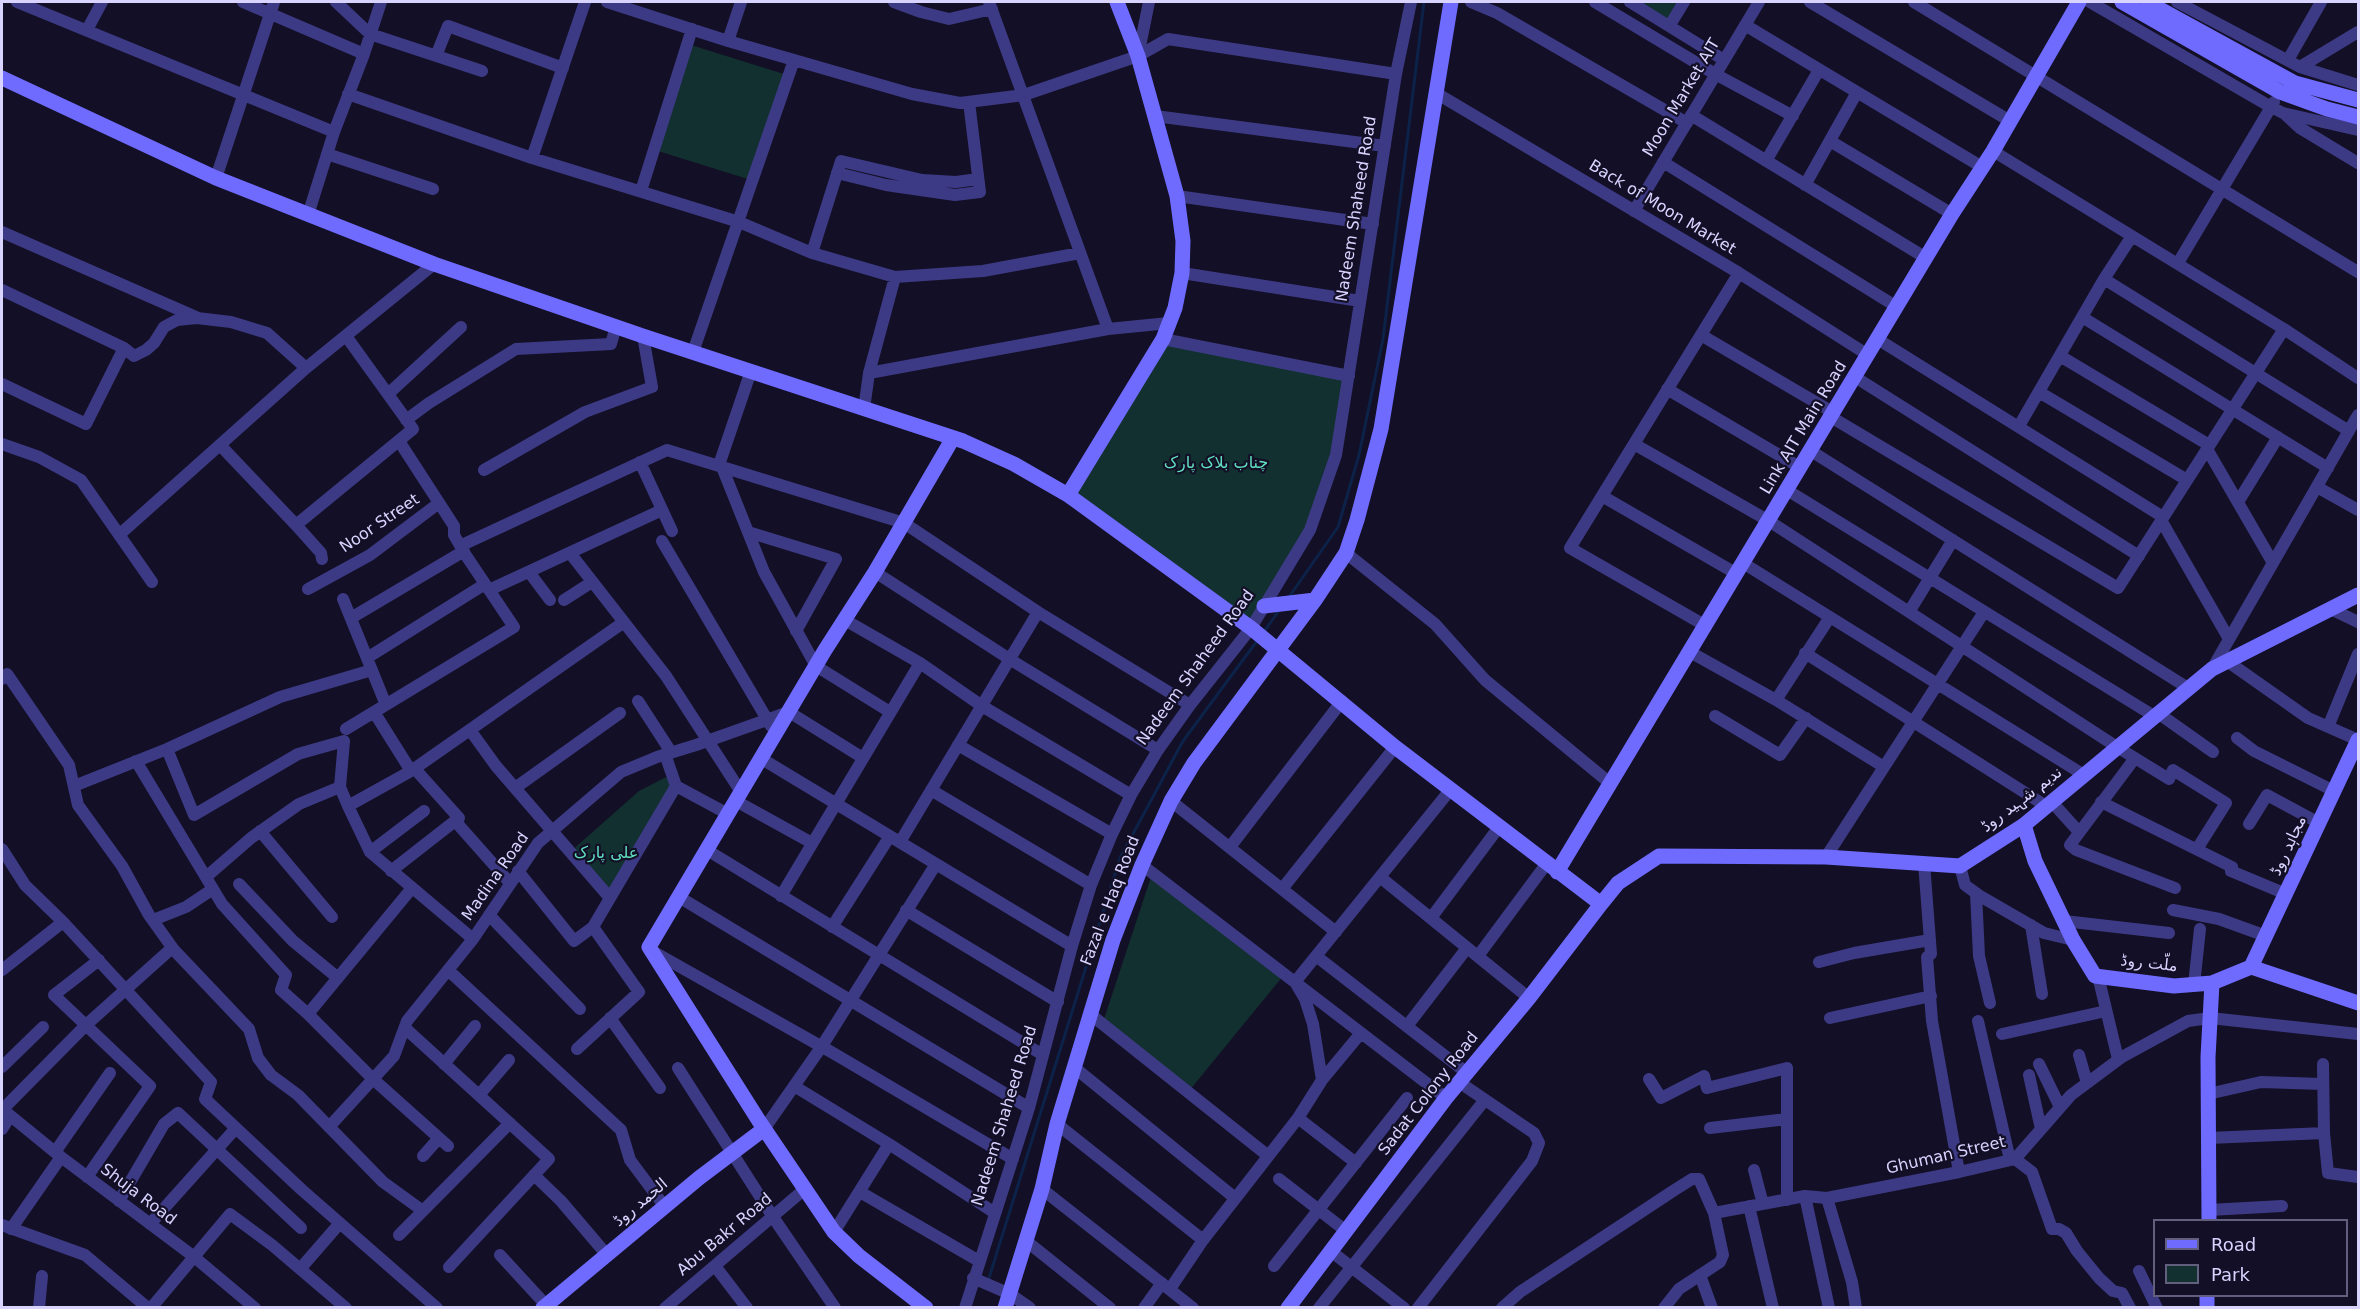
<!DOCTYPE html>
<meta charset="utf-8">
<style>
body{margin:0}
#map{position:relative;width:2360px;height:1309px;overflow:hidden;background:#130f26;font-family:"DejaVu Sans",sans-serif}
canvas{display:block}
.frame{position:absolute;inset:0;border:3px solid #d9d4ff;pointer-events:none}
.legend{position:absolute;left:2153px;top:1219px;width:195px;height:78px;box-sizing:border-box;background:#130f26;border:2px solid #625e7d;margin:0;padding:8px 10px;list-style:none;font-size:18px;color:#d9d4ff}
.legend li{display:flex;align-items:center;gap:12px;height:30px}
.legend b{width:30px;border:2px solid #625e7d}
</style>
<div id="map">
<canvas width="2360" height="1309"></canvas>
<div class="frame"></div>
<ul class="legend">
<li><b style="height:8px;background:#6f6bff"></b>Road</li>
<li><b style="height:16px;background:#12302f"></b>Park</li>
</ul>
</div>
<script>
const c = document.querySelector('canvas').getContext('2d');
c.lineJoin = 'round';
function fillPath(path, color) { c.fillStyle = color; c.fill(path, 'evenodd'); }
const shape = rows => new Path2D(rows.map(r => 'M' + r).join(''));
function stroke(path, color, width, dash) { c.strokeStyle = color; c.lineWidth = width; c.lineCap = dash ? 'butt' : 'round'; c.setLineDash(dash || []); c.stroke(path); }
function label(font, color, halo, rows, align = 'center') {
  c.font = font + ' "DejaVu Sans",Cairo,sans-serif'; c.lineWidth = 4.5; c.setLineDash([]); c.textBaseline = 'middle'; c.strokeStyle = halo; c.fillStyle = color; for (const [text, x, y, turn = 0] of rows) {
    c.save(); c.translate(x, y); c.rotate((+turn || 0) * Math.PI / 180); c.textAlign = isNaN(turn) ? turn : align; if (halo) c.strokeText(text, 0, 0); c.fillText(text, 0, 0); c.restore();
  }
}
const green = shape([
 [1640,2,1681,2,1670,20],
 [691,45,784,74,751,180,658,151],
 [1163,339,1349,376,1336,455,1310,530,1251,628,1068,495],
 [672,774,676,786,609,900,570,852,639,791],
 [1151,877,1283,976,1189,1091,1104,1019]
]);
const stream = shape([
 [1289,597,1338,527,1359,455,1383,339,1424,2],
 [1263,633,1280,609],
 [989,1278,1120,858,1183,741,1257,641]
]);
const street = shape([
 [17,2,334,132],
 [243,2,364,54],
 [336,2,370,34,482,71],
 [607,2,728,41,912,94,960,103,1024,95,1138,56,1168,39,1396,74],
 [894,2,921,12,949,19,992,9],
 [989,2,1108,329],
 [1471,2,1497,13,1687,123],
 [1595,2,1715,74,1793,116],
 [1630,2,1724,60],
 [1810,2,2010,121],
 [1914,2,2358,272],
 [2090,2,2271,107,2283,113,2358,130],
 [2177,2,2300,67,2358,85],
 [1670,25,1684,2],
 [1745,25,1982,167],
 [87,30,102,2],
 [728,41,741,2],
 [436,56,448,26,563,68],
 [1138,56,1149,2],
 [2288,60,2321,2],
 [2300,67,2358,32],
 [1436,93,1739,273,1868,355],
 [348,94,532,158,739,222,812,253,895,277,983,271,1080,253],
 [1691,115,1926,258],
 [2286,115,2300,128,2358,163],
 [1155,116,1385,146],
 [1830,141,1952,214],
 [1993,151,2284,329,2358,378],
 [327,154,433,189],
 [532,158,585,2],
 [1766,161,1819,70],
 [1663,162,1897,307],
 [837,173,886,185,955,195,980,192,969,102],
 [216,178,274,2],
 [1805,185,1856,94],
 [641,191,692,29],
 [1177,196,1373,224],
 [1634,211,1759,2],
 [308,215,334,132,364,54,381,2],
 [2,232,196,317],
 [812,253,841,161,922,180,956,182,978,179],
 [2178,263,2274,102],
 [1182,273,1360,301],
 [2104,279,2349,431],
 [2,290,124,348,134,356,146,350,154,343,164,327,177,320,197,318,231,322,267,333,306,368],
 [2082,317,2328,468],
 [1701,335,1834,413],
 [1163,339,1349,376],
 [1879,340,2163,517],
 [693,352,794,60],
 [2060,356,2209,445],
 [751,371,720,462,764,572,816,666,890,712],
 [869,373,1108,329,1169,323],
 [1855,377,2139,556],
 [2,384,86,424,124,348],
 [1667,389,1801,468],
 [2039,392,2187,480],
 [388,394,461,327],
 [864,409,869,373,895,277],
 [1831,417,2118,588,2284,329],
 [406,420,429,403,516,349,611,344,616,326],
 [2019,426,2104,279,2132,236],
 [2,444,39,457,81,480,152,582],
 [1634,444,1769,521,2117,747,2169,779,2173,770,2226,803,2197,849],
 [220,445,296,525,321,553,322,559],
 [2207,449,2273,563],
 [1811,451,2188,688],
 [640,462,672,531],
 [484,470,585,412,652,387,643,336],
 [2317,487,2358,510],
 [1787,490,2154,716],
 [1602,496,1737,574],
 [2238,502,2278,437],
 [2161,520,2229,639],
 [296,525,413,429,346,336],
 [748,532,836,559,796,631],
 [119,535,306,368,434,264],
 [662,541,771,726],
 [462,545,667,450,904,523,1038,612,1190,705],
 [570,553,666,676,741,792],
 [1346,553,1435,624,1485,680,1611,784],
 [1743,563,2084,775],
 [529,572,550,600],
 [875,572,1011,660,1158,750],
 [308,589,370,555,439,503],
 [489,590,662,510],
 [343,599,386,705],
 [564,600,592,582],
 [2331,609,2358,622],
 [1909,612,1953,540],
 [351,618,464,551],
 [845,620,920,663,982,706,1131,795],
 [1706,626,1570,548,1739,273],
 [1690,652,1776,700,1884,767],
 [1805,653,2046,806],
 [367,658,485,584],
 [2227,661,2308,718,2358,740],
 [2212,669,2358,415],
 [2,679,7,674,69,765,78,805,122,866,149,915,174,950,249,1029,258,1058,271,1075,298,1095,383,1182,423,1211],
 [1776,700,1830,617],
 [638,701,671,752],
 [374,712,411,771],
 [2158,713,2213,752],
 [1715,716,1780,755,1806,718],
 [2328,727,2358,654],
 [346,729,514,627,465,554,454,535,454,526,399,441],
 [470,730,496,766,610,898],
 [2237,738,2254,751,2334,791],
 [958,745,1112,834],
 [167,749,194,815,298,754,344,741,340,787,348,806,411,771,624,622],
 [2135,758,2070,845,2076,850,2175,888],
 [762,759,1072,946],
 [136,761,222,904,286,975,281,990,308,1014],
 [415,769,459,818,455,821],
 [74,786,167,749,280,697,372,670],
 [676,786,728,814],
 [515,788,620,713],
 [931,790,1091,885],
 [736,801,812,843],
 [1171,801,1336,932],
 [2052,802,2079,832],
 [2101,802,2232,867,2231,871,2286,894],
 [348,806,370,852,473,939],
 [2249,824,2267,795,2319,823],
 [260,831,332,917],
 [900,842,1038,612],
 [1230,847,1342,701],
 [2,849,25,885,63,922,211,1082,205,1099,302,1190,437,1308],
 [707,850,1043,1055],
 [370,852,424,811],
 [1826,857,1984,612],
 [1924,863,1931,954,1927,957,1932,1021,1959,1172],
 [1142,865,1446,1098],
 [1960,866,1965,885,1980,896,2044,933,2073,940],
 [391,871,455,821,510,883],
 [518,871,574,941,593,927],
 [206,877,251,838,299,804,340,787],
 [1380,877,1529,998],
 [239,884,293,941,338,978],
 [412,888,308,1014,373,1079,448,1146],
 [1282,889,1395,747],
 [1976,893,1979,956,1990,1003],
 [781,896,920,663],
 [679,897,1029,1108],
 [906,910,1058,1002],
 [2173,910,2219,919,2266,936],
 [489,915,580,1009],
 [1431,918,1499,827],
 [153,920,186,907,213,889],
 [2064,921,2169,933],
 [2031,925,2042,994],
 [832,927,890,836],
 [652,951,833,1053,1013,1159],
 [1316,956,1467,1073],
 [1478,956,1547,863],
 [1819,962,1854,953,1930,940],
 [2,970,63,922],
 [448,970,621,1130,630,1160,665,1207],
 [2098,976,2118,1059],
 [2194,985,2200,929],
 [1090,1014,1267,1155],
 [610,1018,660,1088],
 [1830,1018,1931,996],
 [1978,1021,2010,1160],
 [1407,1026,1467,948],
 [405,1028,549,1159,449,1267],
 [2002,1034,2106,1011],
 [577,1049,639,992,593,927,676,786,665,754],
 [2079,1055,2087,1083],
 [444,1064,475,1026],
 [2039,1064,2060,1107],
 [2323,1064,2324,1133,2328,1173,2358,1177],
 [2,1067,43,1027],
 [678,1068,773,1217,835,1308],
 [1075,1068,1235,1198],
 [2029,1075,2041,1129],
 [1649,1079,1661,1098,1704,1076,1707,1088,1787,1068,1787,1200],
 [1322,1080,1313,1024,1305,999,1295,982,1451,789],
 [794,1086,889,1144,995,1213],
 [2208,1094,2261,1082,2322,1084],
 [479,1095,509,1060],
 [2,1109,61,1157,193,1256,255,1308],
 [2,1110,86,1025,172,948],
 [1298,1118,1356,1163],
 [1057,1124,1203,1240],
 [329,1127,394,1056,407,1021,473,939,538,843,621,772,657,757,696,745,789,712,863,758],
 [1710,1128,1787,1119],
 [2,1129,10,1116],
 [764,1129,822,1046,936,864],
 [2209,1138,2324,1133],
 [55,1152,110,1073],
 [423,1156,439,1138],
 [2015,1159,2032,1172,2052,1229,2059,1229,2066,1233,2077,1251,2099,1278,2113,1291,2122,1293,2130,1308],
 [1754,1170,1763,1204],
 [534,1175,561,1201,607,1255],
 [87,1177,150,1086,54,995,99,960],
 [1279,1179,1346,1231],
 [1042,1189,1193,1308],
 [860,1192,979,1261],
 [1805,1196,1829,1308],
 [1827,1198,1852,1282,1856,1308],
 [119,1201,164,1124,178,1113,301,1228],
 [1749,1206,1773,1308],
 [2209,1210,2282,1206],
 [1714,1213,1805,1196,1827,1198,1959,1172,2015,1159,2071,1095,2122,1057,2188,1021,2210,1018,2358,1034],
 [150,1224,236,1128],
 [2,1225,85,1255,148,1308],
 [11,1229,61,1157],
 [834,1232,889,1144],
 [399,1235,510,1123],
 [1025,1240,1110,1308],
 [1332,1252,1404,1308],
 [500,1255,546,1305],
 [715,1266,747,1308],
 [1274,1266,1407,1098],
 [300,1269,340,1223],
 [2139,1271,2157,1308],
 [1700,1275,1712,1308],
 [973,1278,1010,1294,1030,1308],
 [1170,1289,1203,1240,1298,1118,1322,1080,1361,1033],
 [39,1308,42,1276],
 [151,1308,230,1214,272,1245,346,1308],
 [665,1308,806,1188],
 [965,1308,1029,1108,1072,946,1091,885,1112,834,1131,795,1158,750,1190,705,1251,628,1310,530,1336,455,1396,74,1411,2],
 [1144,1308,1162,1283],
 [1319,1308,1484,1101],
 [1418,1308,1532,1161,1539,1143,1534,1133,1528,1129,1459,1082],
 [1502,1308,1520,1292,1673,1191,1692,1179,1699,1179,1714,1213,1723,1255,1720,1262,1679,1289,1664,1308]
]);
const secondary = shape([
 [2122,2,2280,92,2327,109,2358,117],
 [2147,2,2295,83,2358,100],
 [2,78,216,178,434,264,643,336,963,441,1014,464,1068,495,1251,628,1395,747,1601,904],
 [1068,495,1163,339,1175,308,1182,273,1183,241,1177,196,1138,56,1117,2],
 [1264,606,1315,600],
 [2024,825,2035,861,2073,940,2095,976,2174,986,2212,983,2251,967,2358,1003],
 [1557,872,1952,214,1993,151,2079,2],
 [2251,967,2358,740],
 [2209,1220,2208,1057,2212,983],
 [543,1308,699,1178,764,1129],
 [926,1308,859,1256,834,1232,759,1121,649,947,825,650,875,572,953,438],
 [1005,1308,1042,1189,1057,1124,1113,940,1142,865,1171,801,1194,763,1315,600,1346,553,1357,520,1381,429,1451,2],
 [1288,1308,1446,1098,1529,998,1601,904,1618,883,1659,856,1826,857,1960,866,2024,825,2212,669,2358,595],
 [2207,1308,2207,1296]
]);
const streetNames = [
 ["Moon Market AIT",1682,98,-59],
 ["Back of Moon Market",1662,208,31],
 ["Nadeem Shaheed Road",1357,209,-81],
 ["Link AIT Main Road",1804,428,-59],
 ["Noor Street",380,524,-34],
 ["Nadeem Shaheed Road",1196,668,-54],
 ["ندیم شہید روڈ",2022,800,-37],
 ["مجاہد روڈ",2289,846,-65],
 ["Madina Road",496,877,-55],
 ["Fazal e Haq Road",1111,901,-69],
 ["ملّت روڈ",2149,964,6],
 ["Sadat Colony Road",1429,1094,-52],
 ["Nadeem Shaheed Road",1005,1116,-73],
 ["Ghuman Street",1946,1156,-13],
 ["Shuja Road",138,1195,37],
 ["الحمد روڈ",641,1203,-40],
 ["Abu Bakr Road",725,1235,-40]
];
const parkNames = [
 ["چناب بلاک پارک",1216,464],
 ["علی پارک",606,854]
];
fillPath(green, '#12302f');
stroke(stream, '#0c2248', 3);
stroke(street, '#3d3a85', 12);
stroke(secondary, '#6f6bff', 15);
label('16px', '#d9d4ff', '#130f26', streetNames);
label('16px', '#5fe0c0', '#130f26', parkNames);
</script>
